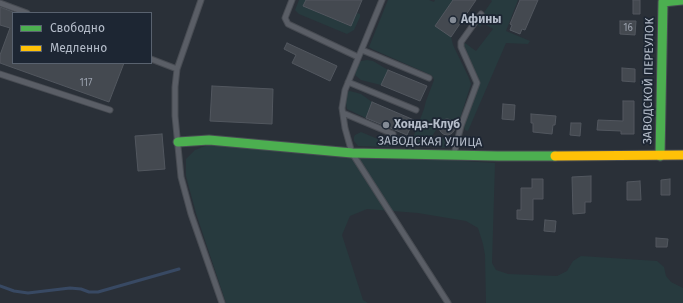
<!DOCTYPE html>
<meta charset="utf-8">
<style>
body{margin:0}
#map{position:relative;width:683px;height:303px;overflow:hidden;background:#2a3038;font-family:"Fira Sans",sans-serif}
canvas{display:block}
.legend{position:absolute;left:12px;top:12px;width:140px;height:52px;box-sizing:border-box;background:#1d2633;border:1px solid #59626f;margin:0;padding:5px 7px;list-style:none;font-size:12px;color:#b4bcc9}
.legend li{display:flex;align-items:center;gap:8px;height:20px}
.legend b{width:20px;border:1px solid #59626f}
</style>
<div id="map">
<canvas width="683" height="303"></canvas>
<ul class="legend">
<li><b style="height:5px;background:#4caf50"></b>Свободно</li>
<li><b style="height:5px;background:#ffc107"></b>Медленно</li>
</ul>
</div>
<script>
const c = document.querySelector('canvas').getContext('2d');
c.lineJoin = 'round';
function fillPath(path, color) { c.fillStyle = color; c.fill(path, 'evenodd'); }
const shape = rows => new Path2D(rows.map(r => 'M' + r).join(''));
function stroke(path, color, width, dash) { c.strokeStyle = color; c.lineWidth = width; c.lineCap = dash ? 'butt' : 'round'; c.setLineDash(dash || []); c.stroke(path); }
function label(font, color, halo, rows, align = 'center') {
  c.font = font + ' "Fira Sans",sans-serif'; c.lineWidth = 3.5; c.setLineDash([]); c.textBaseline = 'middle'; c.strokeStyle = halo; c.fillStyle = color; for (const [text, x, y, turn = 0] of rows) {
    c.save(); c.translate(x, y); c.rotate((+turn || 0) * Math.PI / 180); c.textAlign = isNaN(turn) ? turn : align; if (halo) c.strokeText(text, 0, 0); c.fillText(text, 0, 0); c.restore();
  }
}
const green = shape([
 [299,0,306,0,303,6,350,26,357,13,360,14,360,17,354,30,347,34,299,14,295,10],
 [388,0,429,0,434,2,435,0,453,0,451,37,453,45,468,76,471,84,457,128,455,128,451,121,445,120,441,122,431,138,418,143,385,147,358,146,354,141,354,137,355,135,361,132,385,142,400,141,410,140,413,138,424,109,426,101,434,80,433,77,431,75,372,49,369,47],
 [491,0,518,0,506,31,530,41,528,44,506,43,468,131,465,130,464,127,480,82,464,48,463,44,465,43,476,51,493,29,483,23,480,27,476,24,492,1],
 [367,60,373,61,388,70,381,85,361,80,355,75,356,68,359,63,361,61],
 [350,91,361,94,372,102,366,118,347,109,345,98,347,92],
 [443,137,447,137,451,139,452,142,449,147,442,148,437,145,436,141],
 [208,145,495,163,492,263,496,270,508,274,557,276,567,271,573,261,581,256,657,261,664,267,666,276,671,282,683,288,683,303,486,303,485,255,483,244,478,228,466,221,418,213,367,209,350,216,342,235,363,300,368,303,226,303,196,213,186,176,186,159,195,150]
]);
const stream = shape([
 [0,286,14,291,28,293,70,288,81,289,89,292,98,292,179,269]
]);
const building = shape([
 [306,0,362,0,351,26,303,6,306,0],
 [453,0,476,0,451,37,435,26,453,0],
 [520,0,538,0,525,30,522,29,520,34,510,30,512,25,510,24,520,0],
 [633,0,640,0,640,14,633,14,633,0],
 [0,7,13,12,13,63,124,63,109,102,0,63,0,55,10,28,0,25,0,7],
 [620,21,636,21,635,35,620,34,620,21],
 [287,43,337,66,330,81,292,63,296,55,284,49,287,43],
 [622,68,635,69,635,82,622,81,622,68],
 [388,70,427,86,420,101,381,85,388,70],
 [212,86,273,89,272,124,210,121,212,86],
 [623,101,634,101,634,134,621,134,621,131,597,130,598,120,623,121,623,101],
 [372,102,414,120,407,135,366,118,372,102],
 [503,104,515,105,514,120,502,119,503,104],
 [531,114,556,116,555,125,553,125,552,134,533,132,533,123,531,123,531,114],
 '439 127a8 8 0 1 1 16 0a8 8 0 1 1-16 0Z',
 [571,123,581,123,580,136,570,135,571,123],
 [162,134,165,169,138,171,135,136,162,134],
 [591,176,591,202,585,202,585,213,573,214,572,177,591,176],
 [532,179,543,179,543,199,533,199,533,220,517,219,517,210,521,210,521,188,532,188,532,179],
 [670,179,670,195,661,195,661,180,670,179],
 [640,181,641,200,627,200,627,182,640,181],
 [545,220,556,221,555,232,544,231,545,220],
 [656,238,668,239,667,247,656,247,656,238]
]);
const lane = shape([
 [201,0,177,69,175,87,175,116,181,177,191,214,222,303],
 [292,0,285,18,288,24,358,57],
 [382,0,345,90,342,108,345,128,352,153,448,303],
 [0,3,27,13],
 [362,50,429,78],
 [151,59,177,69],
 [0,74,110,110],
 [348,82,416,110],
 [343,113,393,134],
 [454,154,461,126,477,83,461,47,461,42,481,14]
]);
const fast = shape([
 [178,142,209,140,352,153,498,156,555,156],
 [660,156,663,2,682,0]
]);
const slow = shape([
 [555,156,683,155]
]);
const markers = [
 [453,20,4,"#848b96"],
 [386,125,4,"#848b96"]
];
const numberNames = [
 ["16",628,28],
 ["117",86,83]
];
const poiNames = [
 ["Афины",461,20],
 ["Хонда-Клуб",394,125]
];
const streetNames = [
 ["ЗАВОДСКОЙ ПЕРЕУЛОК",649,81,-89],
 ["ЗАВОДСКАЯ УЛИЦА",430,142,1]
];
fillPath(green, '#273a3e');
stroke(stream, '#384963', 3);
fillPath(building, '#444950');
stroke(building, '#52575f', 1);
stroke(lane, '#484c53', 7);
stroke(fast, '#484c53', 11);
stroke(slow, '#484c53', 11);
stroke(lane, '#5a5e66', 5);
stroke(fast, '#4caf50', 9);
stroke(slow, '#ffc107', 9);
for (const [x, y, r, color] of markers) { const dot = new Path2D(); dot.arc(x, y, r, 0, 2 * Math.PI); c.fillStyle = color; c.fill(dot); stroke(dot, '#1d2633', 1.5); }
label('10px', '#989fab', null, numberNames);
label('bold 12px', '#b4bcc9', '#1d2633', poiNames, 'left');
label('12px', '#b4bcc9', '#1d2633', streetNames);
</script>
